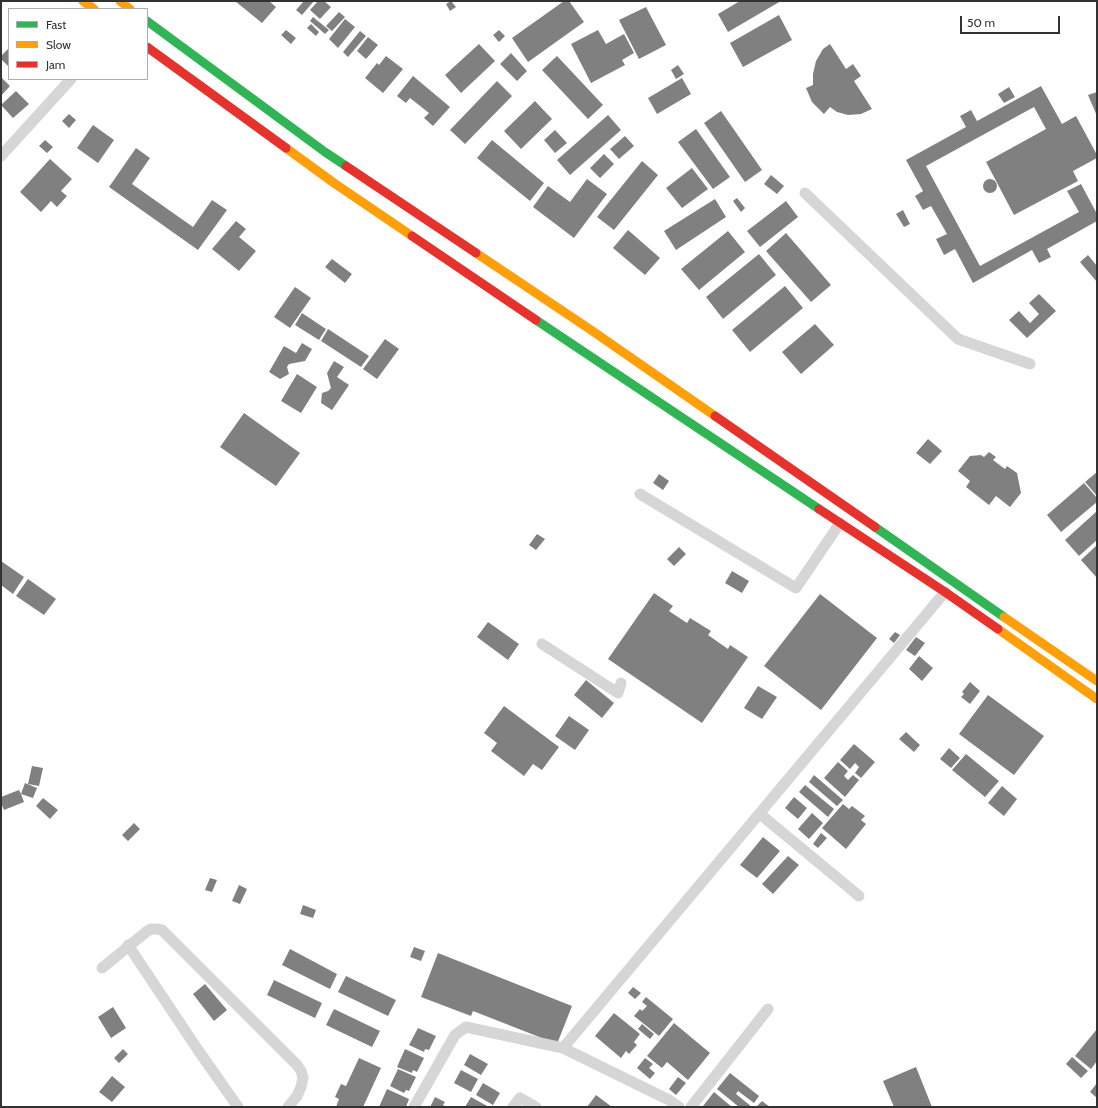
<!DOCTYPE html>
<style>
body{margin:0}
#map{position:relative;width:1098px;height:1108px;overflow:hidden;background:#fff;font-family:Cabin,sans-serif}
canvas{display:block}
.frame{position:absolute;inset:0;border:2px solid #323232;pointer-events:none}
.legend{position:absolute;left:8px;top:8px;width:140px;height:72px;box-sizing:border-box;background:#fff;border:1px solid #adadad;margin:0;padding:5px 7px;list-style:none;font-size:12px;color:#323232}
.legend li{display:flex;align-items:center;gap:8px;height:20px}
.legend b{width:20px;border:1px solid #adadad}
.scale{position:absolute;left:960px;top:16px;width:100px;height:18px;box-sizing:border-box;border:2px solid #323232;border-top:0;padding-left:5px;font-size:12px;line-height:14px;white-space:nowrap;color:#323232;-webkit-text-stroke:3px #fff;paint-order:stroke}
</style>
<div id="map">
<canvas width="1098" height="1108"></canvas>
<div class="frame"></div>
<ul class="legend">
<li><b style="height:5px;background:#30b455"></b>Fast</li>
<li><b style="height:5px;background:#ff9f0a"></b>Slow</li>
<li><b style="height:5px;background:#e5322d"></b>Jam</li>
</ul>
<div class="scale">50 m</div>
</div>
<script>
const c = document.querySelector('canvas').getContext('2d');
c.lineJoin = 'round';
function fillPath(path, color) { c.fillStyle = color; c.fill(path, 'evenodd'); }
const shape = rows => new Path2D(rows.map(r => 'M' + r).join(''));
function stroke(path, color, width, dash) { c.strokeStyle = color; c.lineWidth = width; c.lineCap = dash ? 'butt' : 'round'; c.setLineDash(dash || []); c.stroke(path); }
const building = shape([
 [235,1,269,1,276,7,262,23],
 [304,1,314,1,302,15,296,10],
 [318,1,324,1,331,7,320,19,310,10],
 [451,1,456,7,450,11,446,4],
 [564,1,569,1,584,22,528,62,512,38],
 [740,1,781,1,728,32,718,14],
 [646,7,666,45,639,59,619,20],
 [339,12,345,17,332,31,326,26],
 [779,15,792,40,743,67,730,43],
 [313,17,329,30,325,34,310,21],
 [345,19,355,27,338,48,329,39],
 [311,24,319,32,316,36,307,28],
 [286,30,296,38,291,44,281,35],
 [499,30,505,36,499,42,493,35],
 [598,30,606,44,624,34,634,53,622,60,625,65,591,83,571,44],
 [360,31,366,36,348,57,343,52],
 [368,37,378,45,366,59,357,51],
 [479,44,495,61,461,93,445,75],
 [830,44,846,69,853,64,861,76,854,81,872,109,861,114,848,115,837,112,830,107,824,114,812,102,806,88,813,85,813,74,816,61,823,49],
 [9,48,9,67,1,59,1,56],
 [511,53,527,71,517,81,500,64],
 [386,56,403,69,383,93,365,78,377,63,379,65],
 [557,56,603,105,588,119,542,70],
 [678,65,684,74,676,79,671,70],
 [413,76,450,107,433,126,424,118,429,113,410,98,406,103,397,96],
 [1,77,10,86,1,96],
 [682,78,691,94,657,114,648,98],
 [497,81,512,96,465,144,450,130],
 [1041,86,1062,124,1076,116,1097,155,1097,158,1073,171,1078,181,1014,215,986,162,1046,129,1034,107,926,166,980,266,1079,212,1067,191,1081,184,1097,214,1097,221,1047,249,1051,257,1039,263,1032,250,973,283,955,249,944,255,936,239,947,234,931,206,923,210,915,196,923,191,906,160,966,127,960,116,971,110,977,121],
 [1009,87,1015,97,1004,103,998,94],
 [16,91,29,104,13,118,1,105],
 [1097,92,1097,116,1088,95],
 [535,101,552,119,521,149,504,131],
 [721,111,762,170,745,182,704,123],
 [69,114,76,120,69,128,62,121],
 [608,115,621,130,570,175,557,160],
 [93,125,114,140,98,163,77,148],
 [696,129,730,177,713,189,678,142],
 [555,130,567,143,555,153,544,140],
 [625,136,634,146,619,159,610,149],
 [45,140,53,147,47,153,39,146],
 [492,140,544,183,530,201,477,158],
 [136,148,150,158,132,184,193,227,212,200,227,210,198,250,109,187],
 [604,154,614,164,600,178,590,168],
 [50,159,72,179,61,191,67,196,57,207,51,201,41,212,20,192],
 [642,161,658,175,614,230,597,217],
 [692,168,708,189,682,208,666,188],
 [771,175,784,186,777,194,764,184],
 [587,179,607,194,574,238,533,207,548,186,570,202],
 '983 186a7 7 0 1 1 14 0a7 7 0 1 1-14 0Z',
 [737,198,745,208,741,212,733,201],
 [715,199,726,217,676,250,664,231],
 [786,201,798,217,760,247,747,231],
 [903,210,910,224,904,227,896,214],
 [236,221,246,229,239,237,256,251,239,271,212,249],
 [628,230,660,258,645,275,613,248],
 [728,231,745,252,699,290,681,269],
 [786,233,831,285,811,302,766,251],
 [759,254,776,275,723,319,706,297],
 [1088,255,1097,266,1097,282,1080,262],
 [332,259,352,274,345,283,325,267],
 [785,286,803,308,750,352,732,330],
 [295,287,311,298,290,328,274,317],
 [1039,294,1056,311,1027,338,1009,320,1019,311,1030,323,1039,314,1029,303],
 [302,313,326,329,319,340,295,325],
 [815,324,834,345,801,374,782,352],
 [328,329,369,356,361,367,321,341],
 [385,339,399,349,377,379,363,369],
 [302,343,312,349,305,361,289,364,287,367,289,374,280,379,269,372,284,346,296,353],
 [334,361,344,367,337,377,349,385,332,410,321,403,322,393,328,391,331,388,327,373],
 [297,374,317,387,301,413,281,401],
 [244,413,300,453,276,486,220,447],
 [928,439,942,451,930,464,916,453],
 [989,452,996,457,993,460,1005,469,1007,466,1017,473,1021,493,1010,507,996,496,989,505,966,487,970,481,958,471,970,456,981,455,984,457],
 [1097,472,1097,496,1085,482],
 [659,474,669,481,663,490,653,483],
 [1084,483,1097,498,1097,502,1061,532,1047,515],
 [1097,511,1097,540,1079,556,1065,540],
 [537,534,545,539,536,550,529,545],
 [1097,545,1097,578,1081,560],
 [679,547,686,554,674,566,667,559],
 [1,561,24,577,13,594,1,585],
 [732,571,749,581,742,593,725,583],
 [28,579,56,599,44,615,16,596],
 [654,593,673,606,669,611,687,623,690,618,711,631,708,635,728,649,730,645,748,657,702,723,608,659],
 [820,594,877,638,821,710,764,666],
 [488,622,519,644,508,660,477,637],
 [895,632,900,635,894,643,889,639],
 [916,637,925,643,915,656,906,650],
 [919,656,933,668,922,681,909,669],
 [586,680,614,703,602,718,574,695],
 [970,682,980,691,970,704,961,697,964,694,962,692],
 [758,686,777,697,762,719,744,708],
 [988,695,1044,736,1014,775,959,734],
 [504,706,559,747,542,770,533,764,524,776,491,751,497,743,484,733],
 [569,716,589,730,575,750,555,736],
 [906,732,920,745,914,752,899,739],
 [854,744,875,762,861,778,855,773,859,767,855,763,850,769,840,760],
 [949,748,960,758,951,768,940,759],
 [966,754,999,781,985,797,952,770],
 [838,762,848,771,844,776,848,780,853,775,859,780,845,797,824,778],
 [32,766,43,768,39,786,28,784],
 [814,775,843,800,837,806,809,782],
 [25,783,37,788,33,798,21,794,24,802,4,810,1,803,1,797,19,790,21,794],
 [805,785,834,809,828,817,799,792],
 [1002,786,1017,799,1004,816,988,803],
 [794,797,807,808,798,819,785,808],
 [43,798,58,810,50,819,36,806],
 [843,804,849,809,852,806,865,816,861,820,866,824,846,849,822,828],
 [812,813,823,823,809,839,798,829],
 [134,823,140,829,128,841,122,835],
 [821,833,827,838,818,848,813,844],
 [763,837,780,851,757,878,740,865],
 [788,856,799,865,773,894,762,884],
 [210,878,217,880,212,892,205,890],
 [239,885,247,889,240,904,232,901],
 [303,905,316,910,313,918,300,914],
 [414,947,425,951,421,961,410,957],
 [290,949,337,974,330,989,282,965],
 [438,953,572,1006,557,1044,473,1011,471,1016,421,997],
 [346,976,396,1000,388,1016,338,992],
 [274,980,322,1003,315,1018,267,995],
 [205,984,227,1010,214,1021,193,994],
 [633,987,641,993,635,999,628,993],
 [646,997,673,1019,659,1036,634,1016,640,1009,642,1011,647,1006,642,1002],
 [113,1007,126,1028,111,1038,98,1017],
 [334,1009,380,1031,372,1047,326,1025],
 [614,1013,640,1034,634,1042,637,1045,629,1054,626,1051,621,1058,595,1036],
 [674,1023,710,1053,688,1080,667,1062,662,1068,647,1056],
 [642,1024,654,1034,650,1039,638,1029],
 [418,1028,436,1036,429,1050,425,1049,424,1052,409,1045],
 [1097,1029,1097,1061,1091,1069,1075,1056],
 [123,1049,128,1054,119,1063,114,1058],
 [405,1049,424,1058,417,1072,413,1070,412,1073,397,1067],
 [470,1054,488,1064,481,1075,464,1065],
 [1072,1057,1088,1071,1081,1078,1066,1064],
 [359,1058,381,1068,363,1107,336,1107,339,1099,335,1097,341,1084,346,1086],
 [645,1058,653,1064,649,1068,655,1073,650,1079,637,1068],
 [916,1067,932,1107,894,1107,883,1081],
 [398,1069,416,1077,409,1091,406,1090,404,1093,390,1086],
 [461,1070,478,1079,471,1092,454,1083],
 [730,1073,759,1096,754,1103,738,1091,736,1094,752,1107,739,1107,717,1089],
 [112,1076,125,1087,112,1102,99,1092],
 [678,1077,686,1083,676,1095,669,1089],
 [483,1083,500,1093,493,1105,476,1095],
 [1097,1083,1097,1098,1090,1092],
 [387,1089,409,1099,406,1107,379,1107],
 [714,1092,732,1107,703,1106],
 [596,1095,612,1107,587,1107],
 [435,1097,445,1102,443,1105,446,1107,430,1107],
 [471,1097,489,1107,465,1107],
 [762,1101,770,1107,756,1107]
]);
const street = shape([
 [1,156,71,79],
 [805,193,958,339,1030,364],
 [640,494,796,588,840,523],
 [542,644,618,693,621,683],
 [760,814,859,896],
 [128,945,198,1050,238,1107],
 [102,968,146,932,151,929,157,929,162,930,297,1065,301,1071,303,1078,301,1087,297,1096,288,1107],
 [563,1048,945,592],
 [414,1107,455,1035,466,1027,563,1048,669,1100,679,1107],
 [513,1107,520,1098,536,1107],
 [691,1107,768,1009]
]);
const fast = shape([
 [147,21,325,152,346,166],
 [536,320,819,509],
 [875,527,1004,617]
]);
const slow = shape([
 [83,1,94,9],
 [120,1,130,9],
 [286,148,334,183,412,236],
 [476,253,591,330,715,416],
 [1004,617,1097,681],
 [998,629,1097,699]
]);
const jam = shape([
 [147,47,286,148],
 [346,166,476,253],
 [412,236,536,320],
 [715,416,875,527],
 [819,509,945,592,998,629]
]);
fillPath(building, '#808080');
stroke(street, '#d6d6d6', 11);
stroke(fast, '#30b455', 9);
stroke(slow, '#ff9f0a', 9);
stroke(jam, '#e5322d', 9);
</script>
